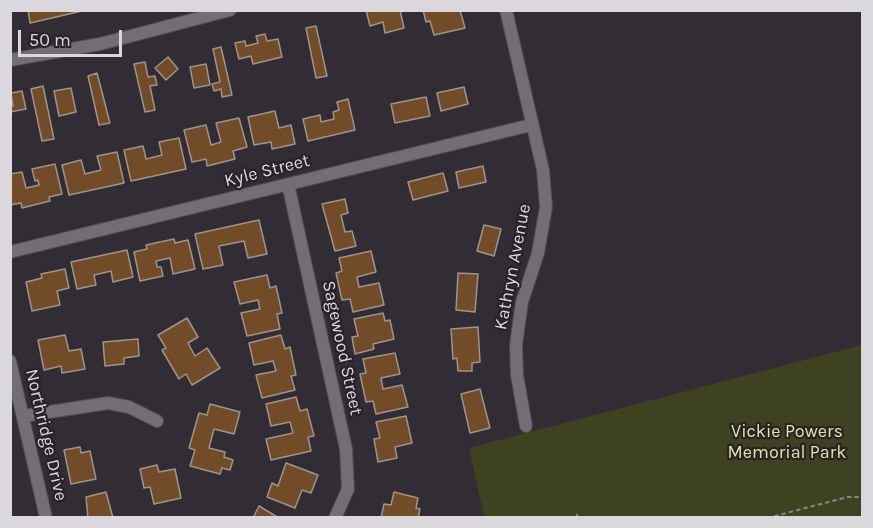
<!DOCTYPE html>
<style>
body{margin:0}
#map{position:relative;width:873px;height:528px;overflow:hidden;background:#322d35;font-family:Karla,sans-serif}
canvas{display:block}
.frame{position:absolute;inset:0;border:12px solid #dbd8dd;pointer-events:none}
.scale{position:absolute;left:18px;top:30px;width:104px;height:27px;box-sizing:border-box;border:3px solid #dbd8dd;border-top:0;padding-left:8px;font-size:18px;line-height:21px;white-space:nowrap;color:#dbd8dd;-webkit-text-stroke:4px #28232b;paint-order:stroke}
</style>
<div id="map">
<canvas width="873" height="528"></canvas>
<div class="frame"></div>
<div class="scale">50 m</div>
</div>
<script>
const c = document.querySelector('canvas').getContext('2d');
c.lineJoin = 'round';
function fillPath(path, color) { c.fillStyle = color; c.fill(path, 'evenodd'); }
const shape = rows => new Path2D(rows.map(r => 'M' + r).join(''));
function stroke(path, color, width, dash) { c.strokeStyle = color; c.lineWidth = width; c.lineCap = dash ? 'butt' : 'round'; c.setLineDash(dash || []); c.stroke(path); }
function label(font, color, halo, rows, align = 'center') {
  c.font = font + ' Karla,sans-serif'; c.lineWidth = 4.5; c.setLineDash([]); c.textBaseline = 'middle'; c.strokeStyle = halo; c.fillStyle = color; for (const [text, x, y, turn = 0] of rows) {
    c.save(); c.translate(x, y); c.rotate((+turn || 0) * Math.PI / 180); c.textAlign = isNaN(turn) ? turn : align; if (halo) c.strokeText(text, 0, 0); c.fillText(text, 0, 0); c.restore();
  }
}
const green = shape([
 [862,345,862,517,484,517,469,448]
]);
const building = shape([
 [28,10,82,10,82,11,30,23,28,10],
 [366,10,400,10,404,28,385,33,383,22,370,26,366,10],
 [423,10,460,10,465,28,434,35,430,21,426,22,423,10],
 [316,26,327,76,316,78,306,28,316,26],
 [265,34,267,41,278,39,282,57,253,64,251,56,239,59,235,43,245,41,246,46,258,43,256,36,265,34],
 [221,47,232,95,222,97,221,89,214,91,212,84,220,82,213,49,221,47],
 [168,57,178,69,166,80,155,68,168,57],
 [145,62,148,77,155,76,157,85,150,86,155,110,145,112,134,64,145,62],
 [206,64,210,85,194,88,190,67,206,64],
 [97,73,110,123,99,125,88,76,97,73],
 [43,86,54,139,42,141,31,89,43,86],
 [464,87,468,104,441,111,437,93,464,87],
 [71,88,76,112,59,116,54,91,71,88],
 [22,91,26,109,10,112,10,106,13,106,11,93,22,91],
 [426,97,430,116,395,123,391,104,426,97],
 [348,99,355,130,308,141,303,119,320,115,321,122,334,119,333,112,339,110,337,102,348,99],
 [275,111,279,128,291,125,295,144,272,149,271,142,254,145,248,117,275,111],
 [239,118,247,147,233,151,235,159,207,166,206,159,192,162,184,130,206,125,211,145,221,142,216,123,239,118],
 [179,138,186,169,131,181,124,150,143,146,146,159,162,155,159,142,179,138],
 [117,152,124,183,69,195,62,165,81,160,85,174,101,170,97,156,117,152],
 [55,164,62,194,49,197,50,201,22,208,21,203,10,205,10,174,22,172,26,188,39,185,38,180,35,181,32,169,55,164],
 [483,166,486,182,459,188,456,172,483,166],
 [443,173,448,191,413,200,408,182,443,173],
 [345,199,348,213,341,215,345,232,352,231,356,246,335,251,322,204,345,199],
 [259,220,267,254,248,258,244,241,219,246,223,265,203,269,195,234,259,220],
 [484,225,501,229,494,256,477,251,484,225],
 [174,239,175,243,188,240,195,269,173,274,170,258,156,261,157,267,161,267,163,276,140,281,134,252,147,249,146,245,174,239],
 [127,250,133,277,113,282,111,271,94,275,96,285,77,289,71,262,127,250],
 [371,251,376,272,357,277,359,287,379,283,384,305,353,312,350,299,342,300,336,273,342,271,339,258,371,251],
 [65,269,69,288,57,291,60,305,32,311,26,282,42,278,41,274,65,269],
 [458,273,478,274,475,312,456,310,458,273],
 [267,275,270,288,276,286,282,313,277,314,280,329,247,336,241,313,260,309,258,300,240,304,234,282,267,275],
 [383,313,385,321,390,320,394,339,373,344,374,349,355,354,352,337,358,336,354,319,383,313],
 [187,318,198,337,188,343,195,356,207,348,220,368,192,385,186,374,179,379,162,350,166,348,158,335,187,318],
 [478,327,480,362,472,363,472,371,458,371,457,358,453,359,451,329,478,327],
 [65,335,69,351,81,349,85,369,62,373,61,366,44,370,38,340,65,335],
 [281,335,285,349,290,347,296,375,291,376,295,390,262,398,256,375,276,371,273,361,254,365,249,343,281,335],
 [138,339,139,356,124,358,124,364,105,366,103,342,138,339],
 [395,353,400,374,381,378,383,389,402,385,408,407,376,414,373,401,366,402,360,374,366,373,363,359,395,353],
 [480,389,490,428,470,433,461,394,480,389],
 [296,397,300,411,307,409,314,436,308,437,311,451,271,460,266,439,293,433,290,422,271,426,266,404,296,397],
 [210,404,240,412,234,434,214,429,209,448,225,452,224,457,233,460,230,470,222,468,220,474,190,466,195,450,189,448,199,413,207,415,210,404],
 [406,416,412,443,395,447,397,458,378,462,374,439,380,438,376,422,406,416],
 [80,447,81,453,90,451,96,479,71,484,64,450,80,447],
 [286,463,318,475,311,493,302,490,295,508,267,497,272,483,278,486,286,463],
 [157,465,159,472,175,469,181,498,154,504,150,487,144,488,140,469,157,465],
 [106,492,113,518,88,518,86,497,106,492],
 [394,492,418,498,416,508,420,509,418,518,381,518,384,504,391,505,394,492],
 [259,506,279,518,253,518,259,506]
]);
const path = shape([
 [576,518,578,512],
 [767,518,848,497,862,497]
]);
const street = shape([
 [506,10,543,170,546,207,538,253,522,302,516,345,517,375,526,426],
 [10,60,100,44,230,10],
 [288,184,346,449,348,489,335,518],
 [10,252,531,125],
 [10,361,46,518],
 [23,416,108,403,129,407,157,421]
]);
const streetNames = [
 ["Kyle Street",267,171,-14],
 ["Kathryn Avenue",513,267,-79],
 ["Sagewood Street",342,348,78],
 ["Northridge Drive",46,435,77]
];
const parkNames = [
 ["Vickie Powers",787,432],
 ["Memorial Park",787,453]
];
fillPath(green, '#3f4221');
fillPath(building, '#724c29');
stroke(building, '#9e948c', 1.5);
stroke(street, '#504c53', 14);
stroke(path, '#87838a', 2, [4.5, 3]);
stroke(street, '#736d76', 12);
label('18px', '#dbd8dd', '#28232b', streetNames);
label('18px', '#dfe798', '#28232b', parkNames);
</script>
